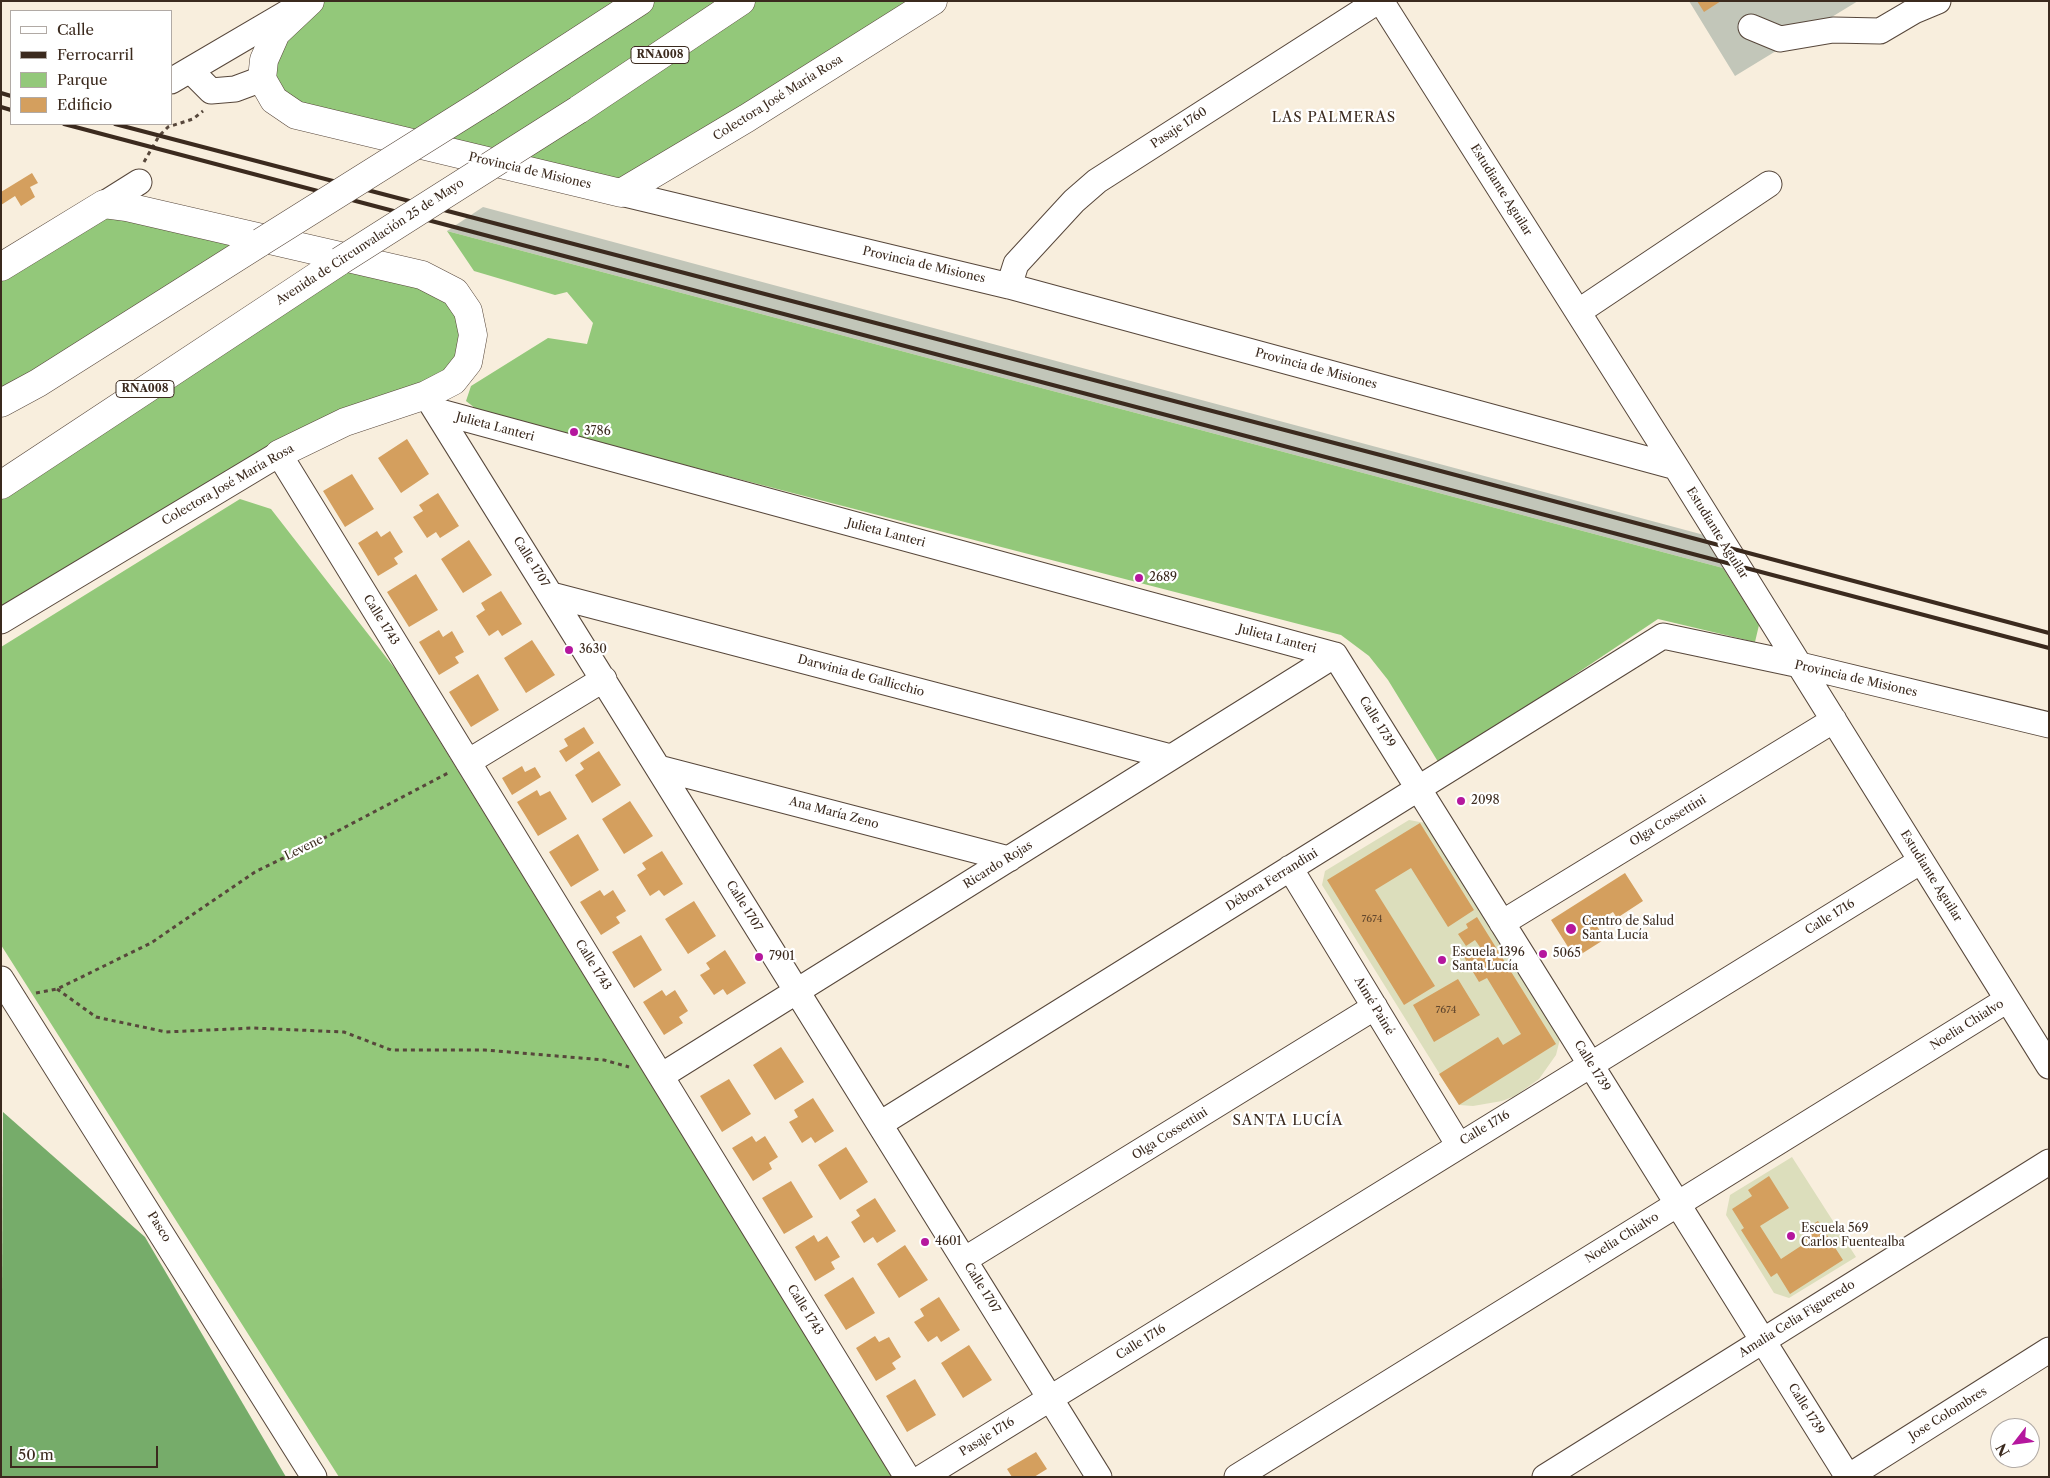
<!DOCTYPE html>
<meta charset="utf-8">
<style>
body{margin:0}
#map{position:relative;width:2050px;height:1478px;overflow:hidden;background:#f8eedd;font-family:"Libre Caslon Text",serif}
canvas{display:block}
.frame{position:absolute;inset:0;border:2px solid #3b2a1e;pointer-events:none}
.legend{position:absolute;left:10px;top:10px;width:162px;height:115px;box-sizing:border-box;background:#fff;border:1px solid #b1aaa5;margin:0;padding:6px 9px;list-style:none;font-size:15px;color:#3b2a1e}
.legend li{display:flex;align-items:center;gap:10px;height:25px}
.legend b{width:25px;border:1px solid #b1aaa5}
.north{position:absolute;left:1990px;top:1418px;width:50px;height:50px;box-sizing:border-box;background:#fff;border:1px solid #b1aaa5;border-radius:50%;rotate:240deg;font-size:14px;font-weight:700;line-height:20px;text-align:center;color:#3b2a1e}
.north::after{content:'';display:block;margin:auto;width:18px;height:22px;background:#b5179e;clip-path:polygon(50% 0,100% 100%,50% 72%,0 100%)}
.scale{position:absolute;left:10px;top:1446px;width:148px;height:22px;box-sizing:border-box;border:2px solid #3b2a1e;border-top:0;padding-left:6px;font-size:15px;line-height:18px;white-space:nowrap;color:#3b2a1e;-webkit-text-stroke:4px #fff;paint-order:stroke}
</style>
<div id="map">
<canvas width="2050" height="1478"></canvas>
<div class="frame"></div>
<ul class="legend">
<li><b style="height:6px;background:#fff"></b>Calle</li>
<li><b style="height:6px;background:#3b2a1e"></b>Ferrocarril</li>
<li><b style="height:14px;background:#93c87a"></b>Parque</li>
<li><b style="height:14px;background:#d49f5e"></b>Edificio</li>
</ul>
<div class="north">N</div>
<div class="scale">50 m</div>
</div>
<script>
const c = document.querySelector('canvas').getContext('2d');
c.lineJoin = 'round';
function fillPath(path, color) { c.fillStyle = color; c.fill(path, 'evenodd'); }
const shape = rows => new Path2D(rows.map(r => 'M' + r).join(''));
function stroke(path, color, width, dash) { c.strokeStyle = color; c.lineWidth = width; c.lineCap = dash ? 'butt' : 'round'; c.setLineDash(dash || []); c.stroke(path); }
function label(font, color, halo, rows, align = 'center') {
  c.font = font + ' "Libre Caslon Text",serif'; c.lineWidth = 4.5; c.setLineDash([]); c.textBaseline = 'middle'; c.strokeStyle = halo; c.fillStyle = color; for (const [text, x, y, turn = 0] of rows) {
    c.save(); c.translate(x, y); c.rotate((+turn || 0) * Math.PI / 180); c.textAlign = isNaN(turn) ? turn : align; if (halo) c.strokeText(text, 0, 0); c.fillText(text, 0, 0); c.restore();
  }
}
const built = shape([
 [1409,820,1431,824,1561,1035,1556,1055,1539,1079,1515,1096,1502,1101,1473,1106,1459,1105,1322,885,1325,871],
 [1792,1157,1856,1257,1789,1298,1774,1293,1726,1215,1730,1195]
]);
const industrial = shape([
 [1689,1,1858,1,1735,76],
 [483,207,1704,535,1723,568,447,231]
]);
const green = shape([
 [310,1,933,1,621,193,296,115,264,60],
 [86,213,261,242,1,403,1,267],
 [447,231,1723,568,1759,625,1755,642,1658,619,1440,765,1388,680,1369,656,1341,635,480,412,466,401,471,386,548,338,587,344,593,323,567,292,555,295,474,271],
 [340,261,455,292,468,362,345,422,1,621,1,485],
 [240,499,271,509,396,670,701,1166,895,1477,339,1477,1,945,1,647]
]);
const forest = shape([
 [3,1112,145,1237,286,1477,1,1477]
]);
const building = shape([
 [1697,1,1721,1,1704,12],
 [32,173,38,183,30,187,35,197,21,206,15,196,1,205,1,192],
 [407,439,429,474,401,493,378,458],
 [352,474,374,509,345,527,323,491],
 [438,493,459,526,440,538,436,532,427,538,413,517,423,511,419,505],
 [377,531,381,537,390,531,403,552,394,558,398,564,378,576,358,543],
 [469,540,492,575,463,593,441,559],
 [416,574,438,610,409,627,387,592],
 [501,591,522,624,502,636,498,630,489,636,476,616,485,610,481,603],
 [439,630,443,637,452,631,464,652,455,657,459,663,439,675,419,642],
 [532,640,555,675,526,693,504,658],
 [478,674,499,710,471,727,449,692],
 [584,727,594,743,566,762,559,751,568,746,564,739],
 [599,751,621,785,592,803,575,775,584,769,580,763],
 [522,766,525,772,535,767,541,777,512,795,502,778],
 [537,790,540,796,550,791,567,819,538,836,517,802],
 [630,801,653,836,624,854,602,819],
 [1420,823,1474,910,1448,927,1411,868,1375,890,1435,986,1404,1005,1327,880],
 [578,834,599,870,571,887,549,852],
 [662,851,683,884,664,896,659,890,650,896,637,875,646,869,642,863],
 [1625,873,1643,901,1617,918,1613,912,1595,923,1605,939,1575,958,1551,920],
 [600,890,604,896,613,890,626,911,616,917,620,923,601,935,580,902],
 [694,901,716,936,688,954,665,919],
 [1477,917,1556,1044,1459,1105,1439,1074,1498,1037,1503,1045,1521,1034,1487,978,1479,982,1464,957,1480,947,1475,940,1466,946,1458,934,1468,928,1466,924],
 [641,935,662,970,634,988,612,952],
 [725,950,746,983,727,995,723,989,714,995,700,975,710,969,706,963],
 [1458,979,1480,1015,1434,1042,1413,1005],
 [662,990,666,996,675,990,688,1011,679,1017,683,1023,664,1035,643,1002],
 [781,1047,804,1082,775,1100,753,1065],
 [729,1079,751,1114,722,1132,700,1096],
 [813,1098,834,1131,815,1143,811,1137,802,1143,789,1122,798,1117,794,1110],
 [752,1136,756,1142,765,1136,778,1157,769,1163,772,1169,753,1181,732,1148],
 [846,1147,868,1182,840,1200,818,1165],
 [1769,1176,1789,1208,1760,1226,1781,1259,1807,1242,1801,1232,1818,1221,1843,1260,1790,1294,1777,1273,1771,1277,1741,1230,1744,1228,1732,1209,1752,1196,1748,1190],
 [791,1181,813,1217,784,1234,762,1198],
 [875,1198,896,1231,877,1243,873,1237,864,1243,851,1222,860,1216,856,1210],
 [814,1235,818,1242,827,1236,840,1257,831,1262,835,1269,815,1281,795,1247],
 [905,1245,928,1280,899,1298,877,1264],
 [853,1277,875,1313,846,1330,824,1295],
 [939,1297,960,1330,941,1342,937,1336,928,1342,914,1322,924,1316,920,1309],
 [875,1336,879,1342,889,1337,901,1357,892,1363,896,1369,876,1381,856,1348],
 [969,1345,992,1380,963,1398,941,1363],
 [915,1379,936,1415,907,1432,886,1396],
 [1036,1452,1047,1469,1034,1477,1012,1477,1007,1469]
]);
const path = shape([
 [144,162,159,136,168,127,193,119,203,111],
 [57,989,96,1017,166,1032,252,1028,344,1032,391,1050,485,1050,604,1060,629,1067],
 [36,993,57,989,151,943,255,872,332,834,450,772]
]);
const minor = shape([
 [1381,1,1676,467,2049,1066],
 [1751,27,1780,39,1833,30,1880,31,1914,11,1938,1],
 [190,70,211,91,235,89,262,79],
 [171,81,292,10],
 [621,193,1009,286,1676,467],
 [104,204,139,182],
 [1009,286,1016,264,1074,201,1097,181,1378,1],
 [1578,312,1769,184],
 [426,395,1099,1477],
 [437,411,1335,655],
 [552,595,1171,757],
 [1,621,279,454,907,1477],
 [1335,655,1848,1477],
 [468,762,604,679],
 [659,768,1009,859],
 [1290,868,1458,1144],
 [1502,923,1834,720],
 [1,979,314,1477],
 [661,1076,1335,655],
 [880,1124,1663,636,1800,665,2049,725],
 [964,1260,1375,1007],
 [923,1477,1921,861],
 [1237,1477,2007,1000],
 [1545,1477,2049,1162],
 [1848,1477,2049,1350]
]);
const major = shape([
 [310,1,276,33,264,60,262,79,274,100,296,115,621,193,747,118,933,1],
 [1,267,104,204,127,207,422,275,455,292,468,311,473,335,468,362,453,381,426,395,345,422,279,454]
]);
const highway = shape([
 [486,101,640,1],
 [578,110,741,1],
 [1,403,38,383,261,242],
 [1,485,340,261]
]);
const rail = shape([
 [1,93,11,96],
 [1,107,11,110],
 [64,124,2049,648],
 [115,124,1388,457,2049,633]
]);
const highwayBridge = shape([
 [261,242,486,101],
 [340,261,578,110]
]);
const markers = [
 [574,432,5,"#b5179e"],
 [1139,578,5,"#b5179e"],
 [569,650,5,"#b5179e"],
 [1461,801,5,"#b5179e"],
 [1571,929,6,"#b5179e"],
 [1543,954,5,"#b5179e"],
 [759,957,5,"#b5179e"],
 [1442,960,5,"#b5179e"],
 [1791,1236,5,"#b5179e"],
 [925,1242,5,"#b5179e"]
];
const numberNames = [
 ["7674",1372,919],
 ["7674",1446,1010]
];
const shields = [
 [660,55,58],
 [145,389,58]
];
const shieldNames = [
 ["RNA008",660,55],
 ["RNA008",145,389]
];
const streetNames = [
 ["Colectora José María Rosa",778,98,-32],
 ["Pasaje 1760",1179,128,-33],
 ["Provincia de Misiones",530,171,13],
 ["Estudiante Aguilar",1501,190,58],
 ["Avenida de Circunvalación 25 de Mayo",370,242,-33],
 ["Provincia de Misiones",924,265,13],
 ["Provincia de Misiones",1316,369,15],
 ["Julieta Lanteri",495,427,15],
 ["Colectora José María Rosa",228,485,-30],
 ["Julieta Lanteri",886,533,15],
 ["Estudiante Aguilar",1717,533,58],
 ["Calle 1707",531,562,58],
 ["Calle 1743",381,620,58],
 ["Julieta Lanteri",1277,639,15],
 ["Darwinia de Gallicchio",861,676,15],
 ["Provincia de Misiones",1856,679,13],
 ["Calle 1739",1377,722,58],
 ["Ana María Zeno",834,813,15],
 ["Olga Cossettini",1668,821,-31],
 ["Levene",304,848,-26],
 ["Ricardo Rojas",998,865,-32],
 ["Estudiante Aguilar",1931,876,58],
 ["Débora Ferrandini",1272,880,-32],
 ["Calle 1707",744,906,58],
 ["Calle 1716",1830,917,-32],
 ["Calle 1743",593,965,58],
 ["Aimé Painé",1374,1006,59],
 ["Noelia Chialvo",1967,1025,-32],
 ["Calle 1739",1592,1066,58],
 ["Calle 1716",1485,1128,-31],
 ["Olga Cossettini",1170,1134,-32],
 ["Pasco",159,1227,58],
 ["Noelia Chialvo",1622,1238,-32],
 ["Calle 1707",982,1288,58],
 ["Calle 1743",805,1310,58],
 ["Amalia Celia Figueredo",1797,1319,-32],
 ["Calle 1716",1141,1342,-32],
 ["Calle 1739",1806,1409,58],
 ["Jose Colombres",1948,1414,-32],
 ["Pasaje 1716",987,1437,-32]
];
const poiNames = [
 ["3786",584,432],
 ["2689",1149,578],
 ["3630",579,650],
 ["2098",1471,801],
 ["Centro de Salud",1582,922],
 ["Santa Lucía",1582,936],
 ["Escuela 1396",1452,953],
 ["Santa Lucía",1452,967],
 ["5065",1553,954],
 ["7901",769,957],
 ["Escuela 569",1801,1229],
 ["Carlos Fuentealba",1801,1243],
 ["4601",935,1242]
];
const neighbourhoodNames = [
 ["LAS PALMERAS",1334,118],
 ["SANTA LUCÍA",1288,1121]
];
fillPath(built, '#dcdebc');
fillPath(industrial, '#c2c6b9');
fillPath(green, '#93c87a');
fillPath(forest, '#76ac6a');
fillPath(building, '#d49f5e');
stroke(minor, '#57473b', 27);
stroke(major, '#57473b', 29);
stroke(highway, '#57473b', 29);
stroke(path, '#57473b', 3, [4, 4]);
stroke(minor, '#fff', 25);
stroke(major, '#fff', 28);
stroke(highway, '#fff', 28);
stroke(rail, '#3b2a1e', 4);
stroke(highwayBridge, '#57473b', 29, []);
stroke(highwayBridge, '#fff', 28);
for (const [x, y, r, color] of markers) { const dot = new Path2D(); dot.arc(x, y, r, 0, 2 * Math.PI); c.fillStyle = color; c.fill(dot); stroke(dot, '#fff', 2); }
label('10px', '#61472e', null, numberNames);
for (const [x, y, w] of shields) { const box = new Path2D(); box.roundRect(x - w / 2, y - 8.5, w, 17, 4); c.fillStyle = '#fff'; c.fill(box); stroke(box, '#3b2a1e', 1); }
label('bold 11px', '#3b2a1e', null, shieldNames);
label('12px', '#3b2a1e', '#fff', streetNames);
label('12px', '#3b2a1e', '#fff', poiNames, 'left');
c.letterSpacing = '1px';
label('14px', '#3b2a1e', '#fff', neighbourhoodNames);
c.letterSpacing = '0px';
</script>
